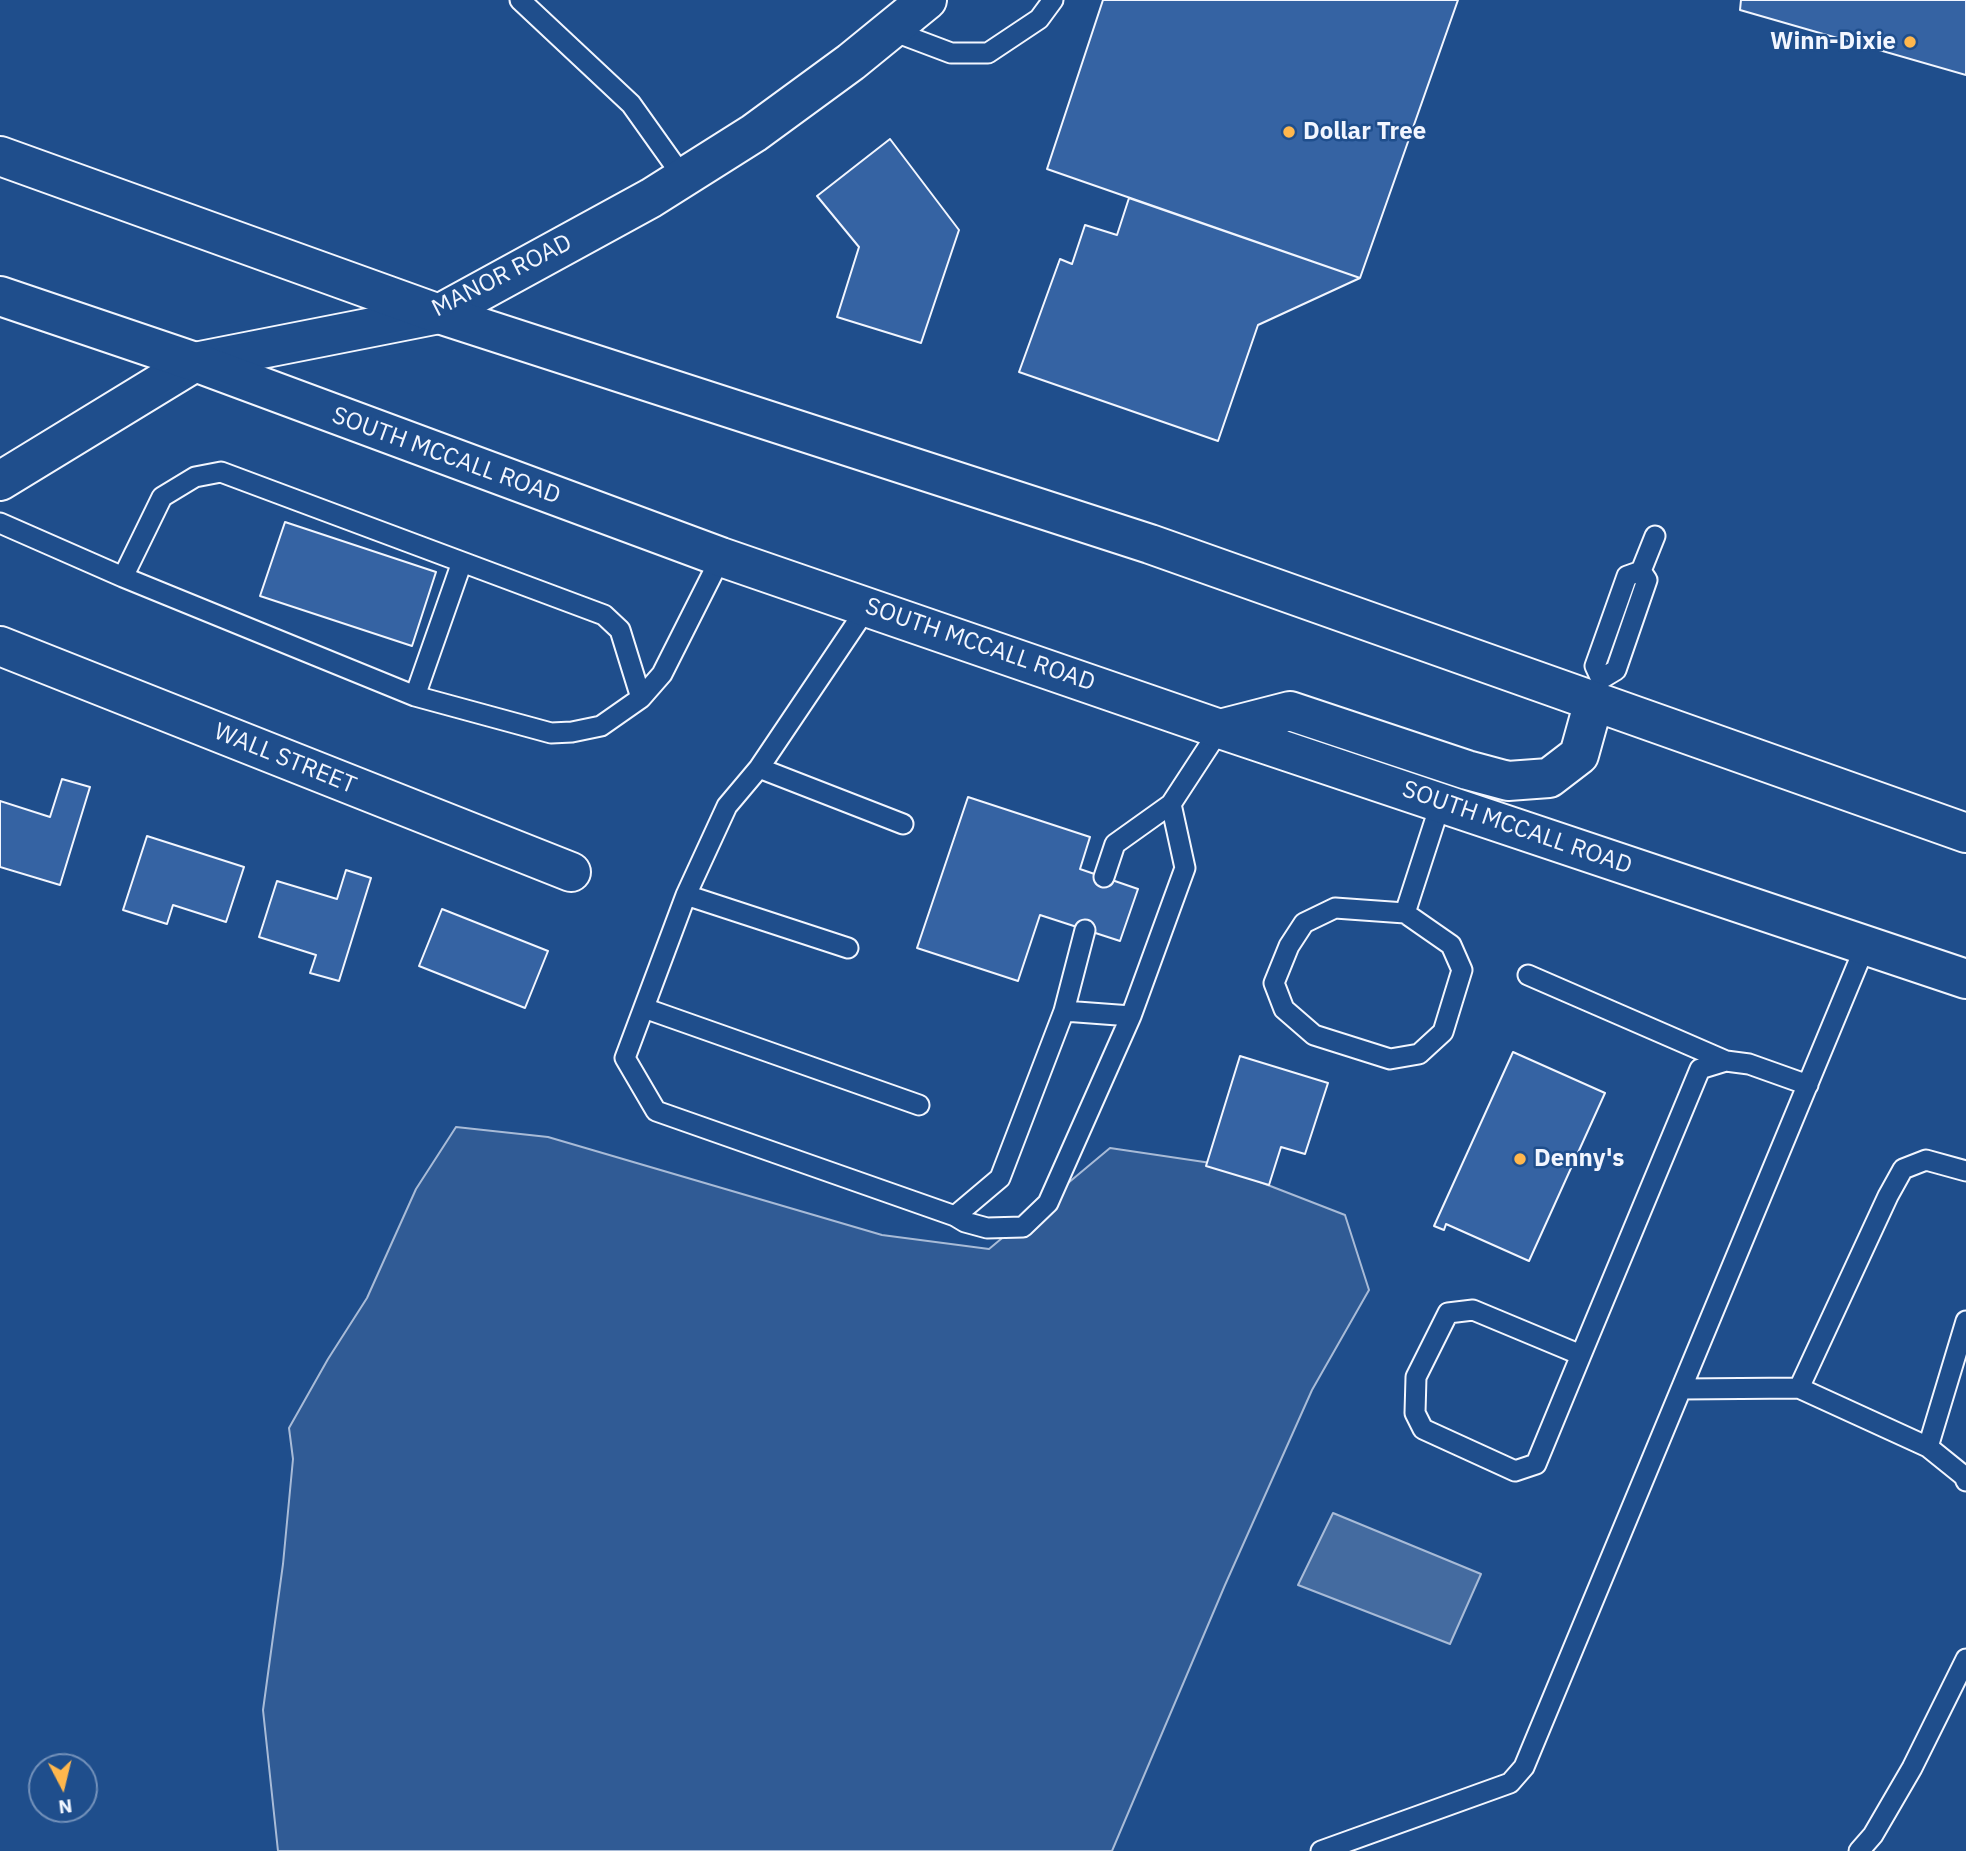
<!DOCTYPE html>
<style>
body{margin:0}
#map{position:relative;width:1966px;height:1851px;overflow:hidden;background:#1f4e8c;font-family:"IBM Plex Sans",sans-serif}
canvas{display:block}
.north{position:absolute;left:28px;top:1753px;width:70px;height:70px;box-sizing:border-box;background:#1f4e8c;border:2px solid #7391ba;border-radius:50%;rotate:173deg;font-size:19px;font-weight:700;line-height:28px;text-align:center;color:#f2f6ff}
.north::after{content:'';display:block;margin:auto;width:24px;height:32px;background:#ffb74d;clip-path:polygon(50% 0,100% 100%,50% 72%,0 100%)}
</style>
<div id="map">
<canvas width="1966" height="1851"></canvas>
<div class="north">N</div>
</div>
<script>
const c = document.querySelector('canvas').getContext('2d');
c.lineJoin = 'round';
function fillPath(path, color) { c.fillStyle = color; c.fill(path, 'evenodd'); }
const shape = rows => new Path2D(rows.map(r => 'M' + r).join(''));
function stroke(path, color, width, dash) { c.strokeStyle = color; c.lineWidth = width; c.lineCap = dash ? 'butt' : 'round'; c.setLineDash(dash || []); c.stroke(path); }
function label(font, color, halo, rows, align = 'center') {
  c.font = font + ' "IBM Plex Sans",sans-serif'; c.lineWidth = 5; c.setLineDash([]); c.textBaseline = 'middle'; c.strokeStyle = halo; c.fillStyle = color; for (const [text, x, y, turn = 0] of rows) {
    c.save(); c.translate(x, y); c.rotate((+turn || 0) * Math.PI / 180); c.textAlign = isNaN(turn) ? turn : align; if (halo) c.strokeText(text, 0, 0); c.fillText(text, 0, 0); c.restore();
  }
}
const built = shape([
 [456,1127,548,1137,882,1235,989,1249,1110,1148,1211,1163,1345,1215,1369,1290,1312,1390,1225,1585,1112,1851,278,1851,263,1710,283,1564,293,1459,289,1428,328,1359,367,1298,416,1189,456,1127]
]);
const water = shape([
 [1333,1513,1481,1574,1450,1644,1298,1585,1333,1513]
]);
const building = shape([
 [1103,0,1458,0,1360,278,1047,169,1103,0],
 [1741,0,1966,0,1966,75,1740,10,1741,0],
 [890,139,959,230,921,343,837,317,859,247,817,196,890,139],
 [1129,198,1360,278,1258,325,1218,441,1019,372,1060,259,1072,264,1085,225,1117,235,1129,198],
 [285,522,436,572,412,646,260,596,285,522],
 [62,779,90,787,60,885,0,867,0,801,50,817,62,779],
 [968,797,1090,837,1080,869,1138,889,1120,941,1040,915,1018,981,917,948,968,797],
 [147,836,244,867,226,922,173,905,167,924,123,910,147,836],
 [346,870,371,878,339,981,310,973,316,955,259,937,277,881,337,899,346,870],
 [442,909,548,951,525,1008,419,966,442,909],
 [1513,1052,1605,1093,1529,1261,1446,1224,1444,1230,1434,1226,1513,1052],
 [1240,1056,1328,1083,1305,1154,1281,1147,1269,1185,1206,1166,1240,1056]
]);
const service = shape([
 [520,0,631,104,683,177],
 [890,30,951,53,988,53,1039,19,1053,0],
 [0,523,123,577,415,696,551,733,572,732,601,726,641,698,662,674,721,557],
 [1641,571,1647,580,1616,670,1601,679,1595,666,1627,576,1641,571,1655,536],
 [123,577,162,497,195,477,221,472,604,615,620,630,641,698],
 [868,606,759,768,727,806,686,895,625,1058,656,1111,955,1216,965,1222,987,1228,1023,1227,1048,1203,1131,1016,1185,868,1171,804],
 [415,696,462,562],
 [759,768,903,824],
 [1104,877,1115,844,1171,804,1220,729],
 [686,895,848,948],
 [1405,913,1451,945,1462,970,1443,1032,1419,1054,1390,1059,1314,1035,1284,1009,1274,983,1289,946,1304,923,1335,908,1405,913,1441,802],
 [1528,975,1726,1061],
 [644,1008,919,1105],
 [1064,1011,1131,1016],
 [955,1216,1000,1178,1064,1011,1085,930],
 [1581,1355,1473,1310,1448,1313,1416,1377,1415,1413,1423,1429,1515,1471,1536,1464,1581,1355,1700,1069,1726,1061,1749,1064,1808,1085],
 [1799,1388,1888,1196,1903,1169,1926,1160,1966,1171],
 [1682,1389,1799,1388,1928,1447,1964,1476,1966,1481],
 [1928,1447,1966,1321],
 [1321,1851,1510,1783,1524,1767,1866,944],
 [1859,1851,1873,1835,1912,1768,1966,1659]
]);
const minor = shape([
 [0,481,195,362,439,314,651,198,754,133,851,62,927,0],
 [0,646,571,872]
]);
const primary = shape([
 [0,156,439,314,1150,544,1966,833],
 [0,296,195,362,721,557,1220,729,1966,979],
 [1220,729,1290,711,1467,770,1508,781,1549,778,1579,755,1594,701]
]);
const markers = [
 [1910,42,7,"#ffb74d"],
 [1289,132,7,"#ffb74d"],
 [1520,1159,7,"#ffb74d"]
];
const poiNames = [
 ["Winn-Dixie",1896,42,"right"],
 ["Dollar Tree",1303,132],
 ["Denny's",1534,1159]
];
const streetNames = [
 ["MANOR ROAD",502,276,-27],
 ["SOUTH MCCALL ROAD",446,456,20],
 ["SOUTH MCCALL ROAD",980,645,19],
 ["WALL STREET",285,759,22],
 ["SOUTH MCCALL ROAD",1517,828,19]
];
fillPath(built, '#305b95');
stroke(built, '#a8bbd7', 2);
fillPath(water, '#446ba0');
stroke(water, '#a8bbd7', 2);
fillPath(building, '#3563a3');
stroke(building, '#f2f6ff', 2);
stroke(service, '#f2f6ff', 23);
stroke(minor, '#f2f6ff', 42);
stroke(primary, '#f2f6ff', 42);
stroke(service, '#1f4e8c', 19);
stroke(minor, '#1f4e8c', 38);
stroke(primary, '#1f4e8c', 38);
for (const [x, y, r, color] of markers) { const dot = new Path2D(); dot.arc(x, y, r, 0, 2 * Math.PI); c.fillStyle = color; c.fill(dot); stroke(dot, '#1f4e8c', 2.5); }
label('bold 24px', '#f2f6ff', '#1f4e8c', poiNames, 'left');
label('24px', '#f2f6ff', '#1f4e8c', streetNames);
</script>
